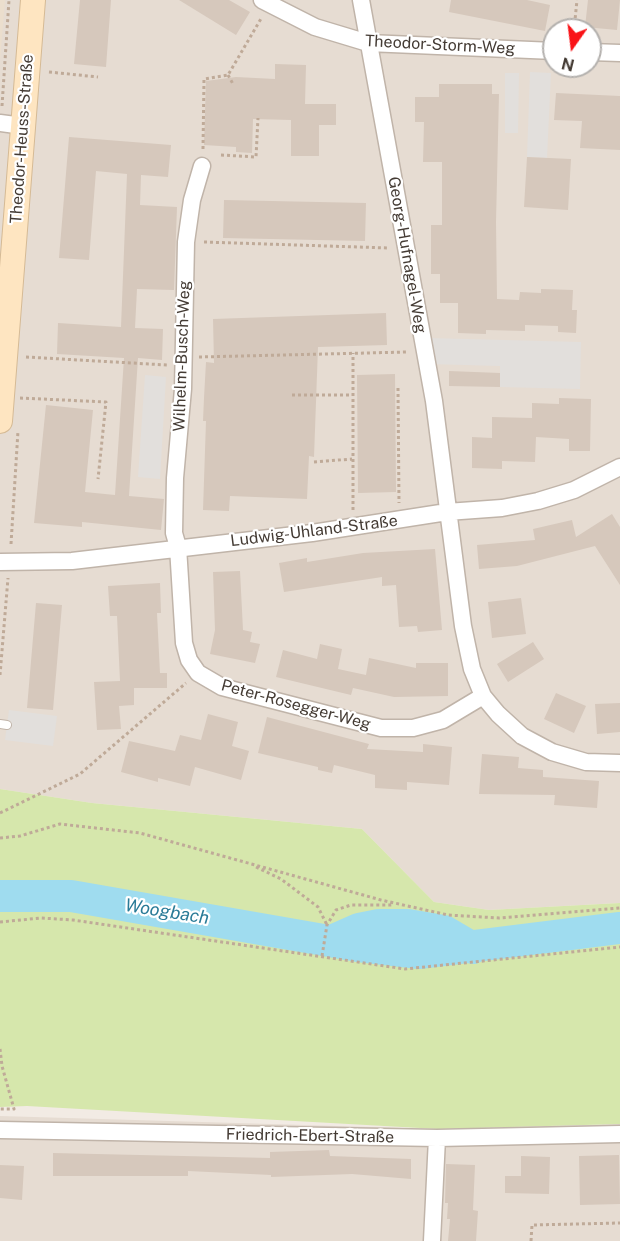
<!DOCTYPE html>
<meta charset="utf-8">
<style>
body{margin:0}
#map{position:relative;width:620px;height:1241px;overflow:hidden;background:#f2ebe4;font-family:"Public Sans",sans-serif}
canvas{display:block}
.north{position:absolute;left:542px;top:18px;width:60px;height:60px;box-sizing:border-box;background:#fff;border:2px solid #b4b1ae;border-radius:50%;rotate:194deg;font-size:16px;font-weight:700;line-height:24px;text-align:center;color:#443b34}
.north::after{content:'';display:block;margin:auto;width:21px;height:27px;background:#f91317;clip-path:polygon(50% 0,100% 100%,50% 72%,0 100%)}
</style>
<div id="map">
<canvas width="620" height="1241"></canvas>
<div class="north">N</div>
</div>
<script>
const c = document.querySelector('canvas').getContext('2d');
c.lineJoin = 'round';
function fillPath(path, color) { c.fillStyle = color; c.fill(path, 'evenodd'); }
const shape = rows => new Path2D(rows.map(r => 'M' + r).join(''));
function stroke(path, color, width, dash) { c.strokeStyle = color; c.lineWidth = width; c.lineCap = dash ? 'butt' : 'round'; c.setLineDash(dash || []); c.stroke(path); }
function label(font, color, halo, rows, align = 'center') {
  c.font = font + ' "Public Sans",sans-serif'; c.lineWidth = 4.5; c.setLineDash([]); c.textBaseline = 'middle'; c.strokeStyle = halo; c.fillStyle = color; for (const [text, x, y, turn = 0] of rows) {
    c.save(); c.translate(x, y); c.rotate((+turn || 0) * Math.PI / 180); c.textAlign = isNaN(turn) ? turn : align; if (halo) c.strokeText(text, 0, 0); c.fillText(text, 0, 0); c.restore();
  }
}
const residential = shape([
 [0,0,620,0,620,903,489,910,434,902,362,829,92,803,0,789],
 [554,30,590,30,590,66,554,66],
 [0,1116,438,1129,620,1124,620,1241,0,1241]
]);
const education = shape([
 [0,0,5,0,0,60]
]);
const green = shape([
 [0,789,92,803,362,829,434,902,489,910,620,903,620,1124,438,1129,27,1106,0,1107]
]);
const sand = shape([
 [380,913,431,918,440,923,444,931,408,925,379,925,344,935,343,927,352,918]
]);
const parking = shape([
 [530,72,551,73,547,158,527,157],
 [505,73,519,73,518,133,505,133],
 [428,338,581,342,580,389,500,387,500,366,427,364],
 [145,375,166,377,160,479,138,477],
 [9,710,57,716,53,746,5,740]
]);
const river = shape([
 [0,896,71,896,358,946,419,953,620,928],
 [334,940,359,929,379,925,408,925,444,931,473,948]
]);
const building = shape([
 [80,0,111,0,106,67,74,64],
 [179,0,229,0,250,12,236,35],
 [451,0,527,0,550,5,545,31,449,12],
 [588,0,620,0,617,30,585,27],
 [275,64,306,65,305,104,336,104,336,125,319,125,319,156,291,156,291,120,253,119,252,153,236,152,236,147,204,145,206,81,236,77,275,79],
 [439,84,492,84,492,94,499,94,496,222,497,299,519,300,520,292,541,293,541,289,573,290,572,310,577,310,576,333,558,332,558,326,525,325,525,331,486,330,486,334,458,333,458,303,440,303,440,274,431,274,431,225,442,225,442,162,423,162,424,122,415,122,415,97,439,97],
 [556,93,620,96,620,150,580,148,582,121,554,120],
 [69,137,171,145,168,177,141,175,140,205,177,207,174,290,137,289,135,328,163,329,162,360,138,358,129,496,164,499,161,530,82,522,82,527,34,523,46,405,93,410,85,492,115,495,124,358,57,354,58,323,121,327,127,174,96,171,89,260,59,258],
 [527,157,571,159,568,210,524,207],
 [224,200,366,203,365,241,223,238],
 [386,313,387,345,318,347,314,457,309,456,307,499,230,496,229,511,203,510,206,421,203,421,204,398,206,362,214,363,213,319],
 [449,371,500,373,500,387,449,386],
 [395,374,396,492,358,493,357,375],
 [559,398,591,399,590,451,569,451,569,439,536,437,535,462,502,461,502,469,472,468,472,437,492,438,492,417,532,418,532,403,559,404],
 [612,514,620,527,620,585,595,546,517,566,479,569,477,545,535,540,533,529,572,520,576,537],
 [435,549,442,630,418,632,417,626,399,627,396,585,382,586,382,577,284,592,279,563,307,558,307,562,363,553],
 [240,571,243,630,252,632,250,642,260,644,255,663,210,654,215,630,213,572],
 [160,583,161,613,157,613,160,673,167,673,167,688,134,688,134,705,119,706,121,729,97,730,94,682,120,681,117,616,110,616,108,586],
 [521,598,526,634,492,638,488,602],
 [36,603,62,605,53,710,27,708],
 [533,642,544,659,508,682,497,664],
 [320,644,342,649,338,669,366,675,369,658,416,668,416,663,448,663,448,696,394,697,353,688,351,695,276,677,283,650,317,659],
 [556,693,586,706,574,733,544,719],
 [620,703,620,732,597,734,595,704],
 [208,714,238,722,232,746,249,751,241,780,195,767,190,786,158,778,158,782,121,772,129,741,175,751,180,735,201,740],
 [267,717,369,744,367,749,423,752,423,744,452,747,449,785,407,782,407,790,375,788,375,775,334,765,332,773,318,770,318,767,258,753],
 [482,754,519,757,518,768,543,770,543,777,599,781,597,808,554,805,555,795,479,794],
 [329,1150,330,1156,411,1159,411,1179,352,1174,271,1177,271,1175,188,1171,188,1176,53,1176,53,1153,270,1158,270,1152],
 [619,1155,620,1204,580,1205,579,1156],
 [521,1156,550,1157,549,1194,505,1193,505,1176,521,1176],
 [446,1164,475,1165,473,1210,478,1211,476,1241,448,1241,450,1219,447,1219,448,1203,445,1203],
 [0,1165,24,1166,22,1200,0,1198]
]);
const path = shape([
 [574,30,577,0],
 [49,72,98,77],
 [228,75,233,84],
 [2,106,9,0],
 [203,149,204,79,228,75,262,17],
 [221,155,256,157,258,118],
 [204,242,389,248],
 [26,357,167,365],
 [199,357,408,352],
 [398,388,399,503],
 [292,395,352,395],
 [20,398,106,402,98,479],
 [314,462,352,459],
 [353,510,353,353],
 [11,544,18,431],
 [0,675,8,578],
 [0,813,80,774,186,683],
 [0,838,20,836,60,824,140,833,381,900,448,915,499,918,620,908],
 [256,867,281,879,318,907,327,925],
 [0,922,41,918,73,920,405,969,620,947],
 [322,956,327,925,336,910,351,905,392,905],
 [0,1049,2,1066,14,1109,0,1109],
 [531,1241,532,1225,620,1223]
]);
const lane = shape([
 [0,724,7,725]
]);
const street = shape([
 [262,0,315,27,368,43,554,51],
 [361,0,434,401,463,626,472,669,483,696,498,714,522,736,552,752,586,762,620,763],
 [590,52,620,53],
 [0,123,23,126],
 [202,166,192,200,186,242,183,389,175,478,174,533,178,547,184,643,189,660,198,673,222,687,381,728,413,728,443,720,483,696],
 [0,562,72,561,312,533,447,512,502,508,538,501,574,490,620,467],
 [0,1130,437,1138,620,1134],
 [432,1241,437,1138]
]);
const secondary = shape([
 [0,421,33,0]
]);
const streetNames = [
 ["Theodor-Storm-Weg",440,45,3],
 ["Theodor-Heuss-Straße",22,139,-86],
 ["Georg-Hufnagel-Weg",407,255,80],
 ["Wilhelm-Busch-Weg",182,356,-88],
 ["Ludwig-Uhland-Straße",314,531,-7],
 ["Peter-Rosegger-Weg",296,705,15],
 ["Friedrich-Ebert-Straße",310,1136,1]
];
const waterNames = [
 ["Woogbach",167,912,9]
];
fillPath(residential, '#e6dcd2');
fillPath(education, '#ebdecd');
fillPath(green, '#d6e7ac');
fillPath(sand, '#f7e2be');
fillPath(parking, '#e2dfdc');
stroke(river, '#9fdcef', 32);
fillPath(building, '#d6c8bc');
stroke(lane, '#c0b4a9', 10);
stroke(street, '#c0b4a9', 19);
stroke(secondary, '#d5ba95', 26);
stroke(path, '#bfaa98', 3, [3, 3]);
stroke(lane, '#fff', 8);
stroke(street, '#fff', 16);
stroke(secondary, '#fee5c1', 24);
label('16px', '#443b34', '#fff', streetNames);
label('italic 18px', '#2a7b97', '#fff', waterNames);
</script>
